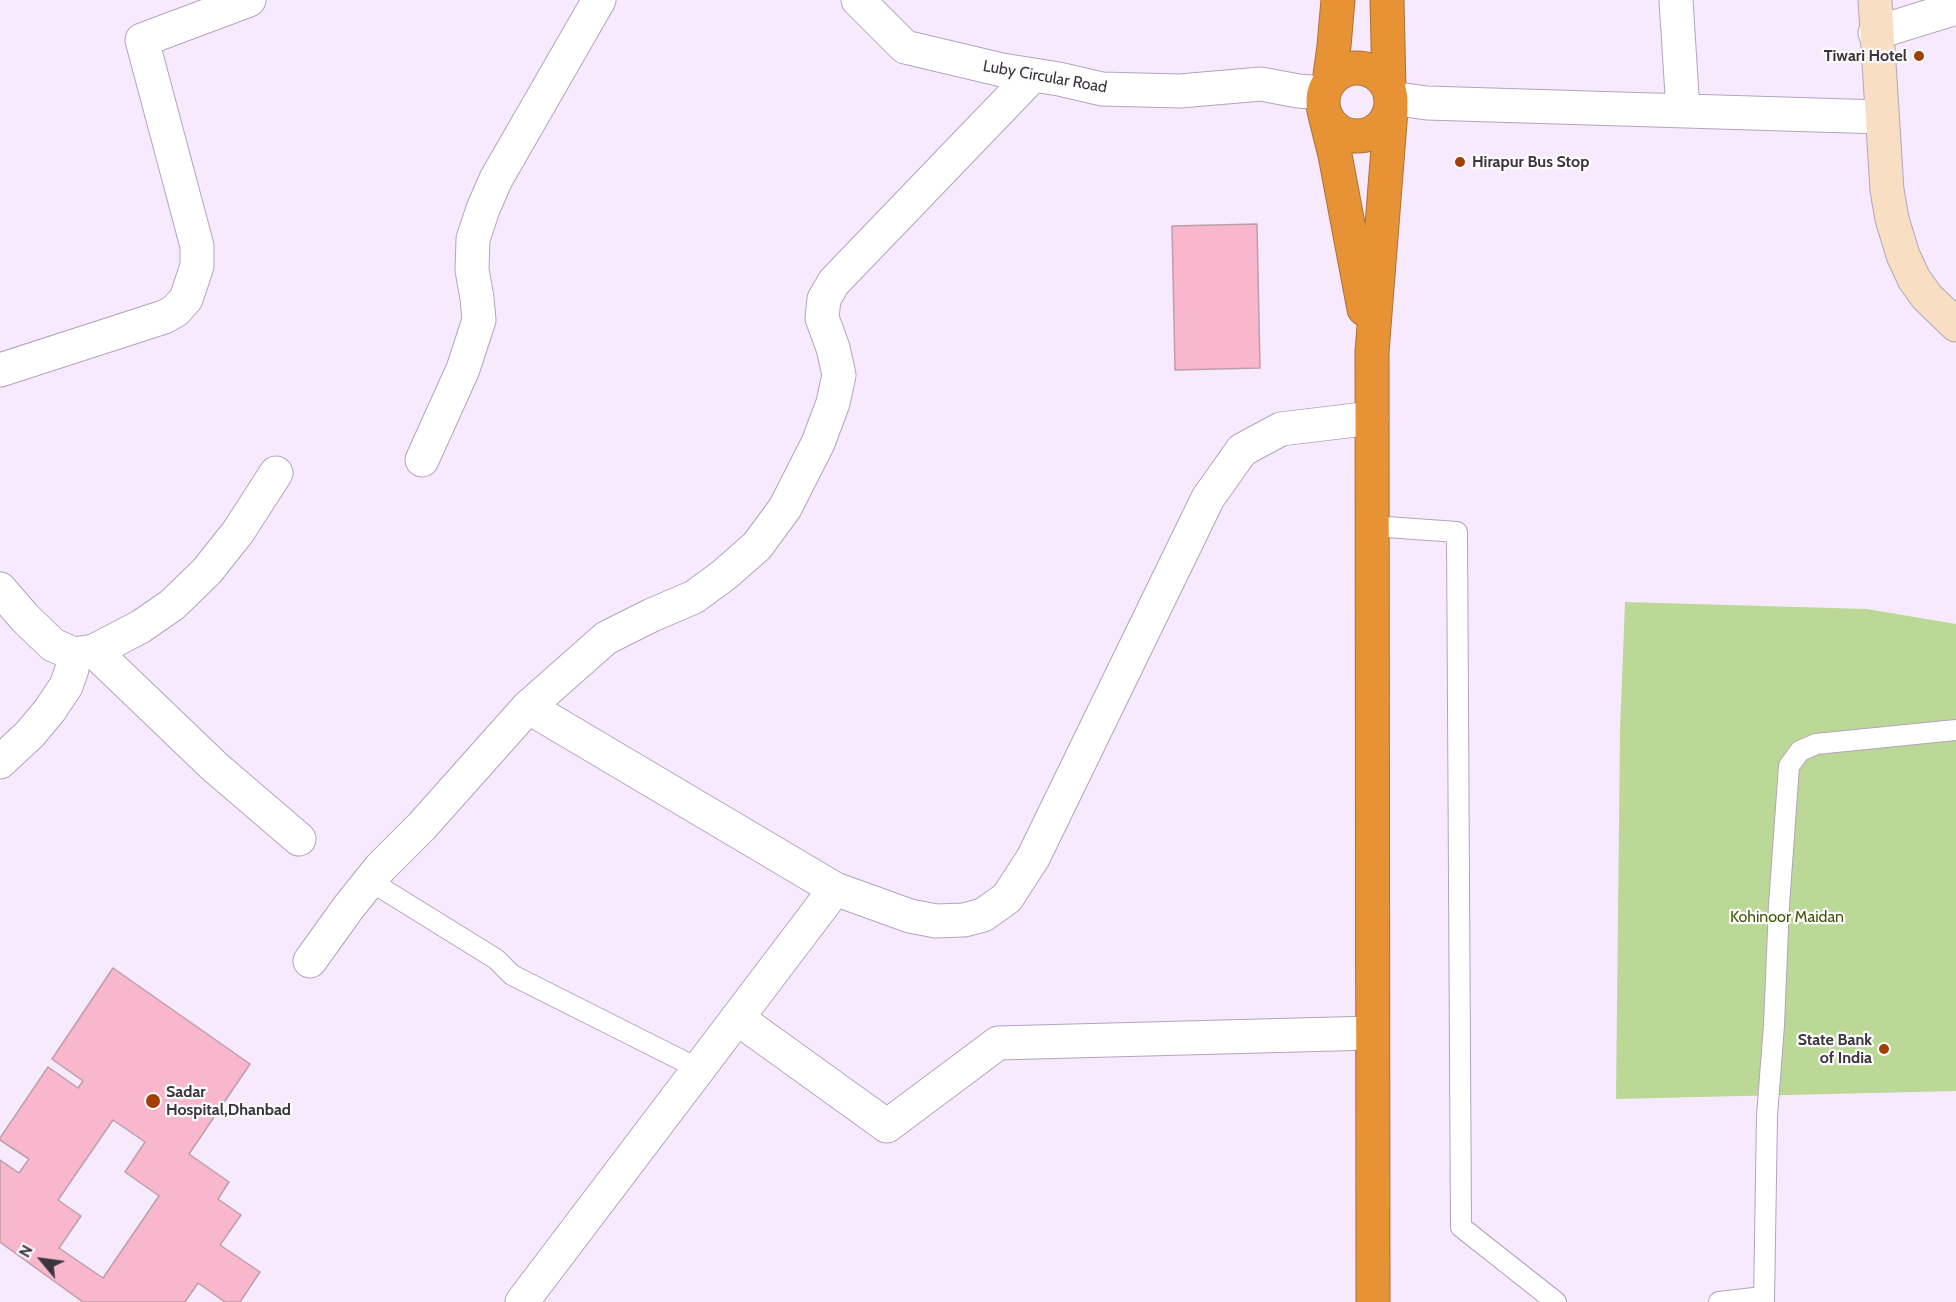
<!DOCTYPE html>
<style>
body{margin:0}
#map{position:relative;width:1956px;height:1302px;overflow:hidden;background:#f7eafe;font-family:Cabin,sans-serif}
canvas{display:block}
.north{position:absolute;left:12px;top:1230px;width:60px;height:60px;-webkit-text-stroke:4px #fdfdfd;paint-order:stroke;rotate:299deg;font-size:16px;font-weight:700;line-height:24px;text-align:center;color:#3b353e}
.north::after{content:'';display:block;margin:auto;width:21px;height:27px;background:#3b353e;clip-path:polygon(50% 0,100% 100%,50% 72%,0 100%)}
</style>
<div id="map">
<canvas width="1956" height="1302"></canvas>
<div class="north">N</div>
</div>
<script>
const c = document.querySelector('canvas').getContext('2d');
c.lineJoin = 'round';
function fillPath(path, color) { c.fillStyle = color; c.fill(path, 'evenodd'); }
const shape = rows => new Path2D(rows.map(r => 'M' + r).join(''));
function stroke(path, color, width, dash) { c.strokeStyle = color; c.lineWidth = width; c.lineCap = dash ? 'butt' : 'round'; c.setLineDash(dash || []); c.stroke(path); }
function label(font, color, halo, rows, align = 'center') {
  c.font = font + ' Cabin,sans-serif'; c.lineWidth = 4.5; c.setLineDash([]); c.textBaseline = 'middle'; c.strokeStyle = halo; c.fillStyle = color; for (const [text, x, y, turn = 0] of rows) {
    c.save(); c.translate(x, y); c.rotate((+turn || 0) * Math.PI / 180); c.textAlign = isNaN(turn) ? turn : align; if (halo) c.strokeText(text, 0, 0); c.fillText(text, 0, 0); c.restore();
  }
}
const green = shape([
 [1625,602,1867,609,1956,624,1956,1091,1616,1099,1620,730]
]);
const building = shape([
 [1257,224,1260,368,1175,370,1172,226,1257,224],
 [113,968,250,1064,189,1154,229,1182,218,1199,241,1215,220,1245,260,1272,240,1302,225,1302,198,1283,185,1302,83,1302,0,1242,0,1160,19,1173,29,1159,0,1140,0,1138,48,1067,78,1088,83,1081,52,1059,113,968],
 [113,1120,145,1142,125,1172,159,1196,103,1278,59,1248,81,1216,58,1200,113,1120]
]);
const lane = shape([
 [1372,526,1457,532,1461,1227,1556,1302],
 [370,881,496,959,512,975,699,1069],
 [1719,1302,1763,1297],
 [1764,1302,1767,1116,1774,1025,1779,905,1789,766,1800,751,1816,744,1956,730]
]);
const street = shape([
 [858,0,905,47,1002,70,1059,79,1102,89,1180,91,1261,84,1298,91,1324,93],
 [1676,0,1683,111],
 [1875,33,1956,8],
 [1391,98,1427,103,1881,117],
 [0,370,164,317,175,311,186,299,197,266,197,246,142,40,249,0],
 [422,460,463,369,479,320,477,298,472,270,473,239,483,209,496,179,599,0],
 [0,589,25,618,53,645,74,654,94,651,140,627,172,605,207,571,238,532,276,473],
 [94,651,215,767,299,839],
 [528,707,835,889],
 [0,762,30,734,50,710,66,686,72,669,74,654],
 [310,961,348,908,380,868,422,826,528,707,606,638,652,615,694,597,724,575,757,546,785,508,818,443,833,403,839,375,833,348,822,318,824,299,834,282,1033,75],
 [737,1018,887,1126,998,1043,1372,1033],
 [522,1302,835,889,910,916,936,921,964,920,983,915,1007,898,1033,858,1208,498,1242,450,1281,429,1372,418]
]);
const secondary = shape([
 [1875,0,1887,190,1892,219,1903,255,1914,279,1927,297,1956,325]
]);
const highway = shape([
 [1387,0,1389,88],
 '1323 102a34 34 0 1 1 68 0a34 34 0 1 1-68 0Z',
 [1329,83,1334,46,1338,0],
 [1325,115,1335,155,1364,309],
 [1373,1302,1372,352,1391,110]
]);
const markers = [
 [1919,56,6,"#a23f02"],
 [1460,162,6,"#a23f02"],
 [1884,1049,6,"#a23f02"],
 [153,1101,8,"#a23f02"]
];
const poiNames = [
 ["Tiwari Hotel",1907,56],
 ["Hirapur Bus Stop",1472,162,"left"],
 ["State Bank",1872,1040],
 ["of India",1872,1058],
 ["Sadar",166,1092,"left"],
 ["Hospital,Dhanbad",166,1110,"left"]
];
const streetNames = [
 ["Luby Circular Road",1045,77,10]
];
const parkNames = [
 ["Kohinoor Maidan",1787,917]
];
fillPath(green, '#bcd896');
fillPath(building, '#f9b7cd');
stroke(building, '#bc9fa8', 1.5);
stroke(lane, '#b3a4bb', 22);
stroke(street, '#b3a4bb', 35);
stroke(secondary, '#b3a4bb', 35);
stroke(highway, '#ab7139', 35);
stroke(lane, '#fff', 20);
stroke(street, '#fff', 33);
stroke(secondary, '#f8dec3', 33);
stroke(highway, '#e89236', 33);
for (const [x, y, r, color] of markers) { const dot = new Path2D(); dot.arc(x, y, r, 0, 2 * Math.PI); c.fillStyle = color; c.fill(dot); stroke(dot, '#fdfdfd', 2); }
label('bold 16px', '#3b353e', '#fdfdfd', poiNames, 'right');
label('16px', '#3b353e', '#fdfdfd', streetNames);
label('16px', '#3f5808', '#fdfdfd', parkNames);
</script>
